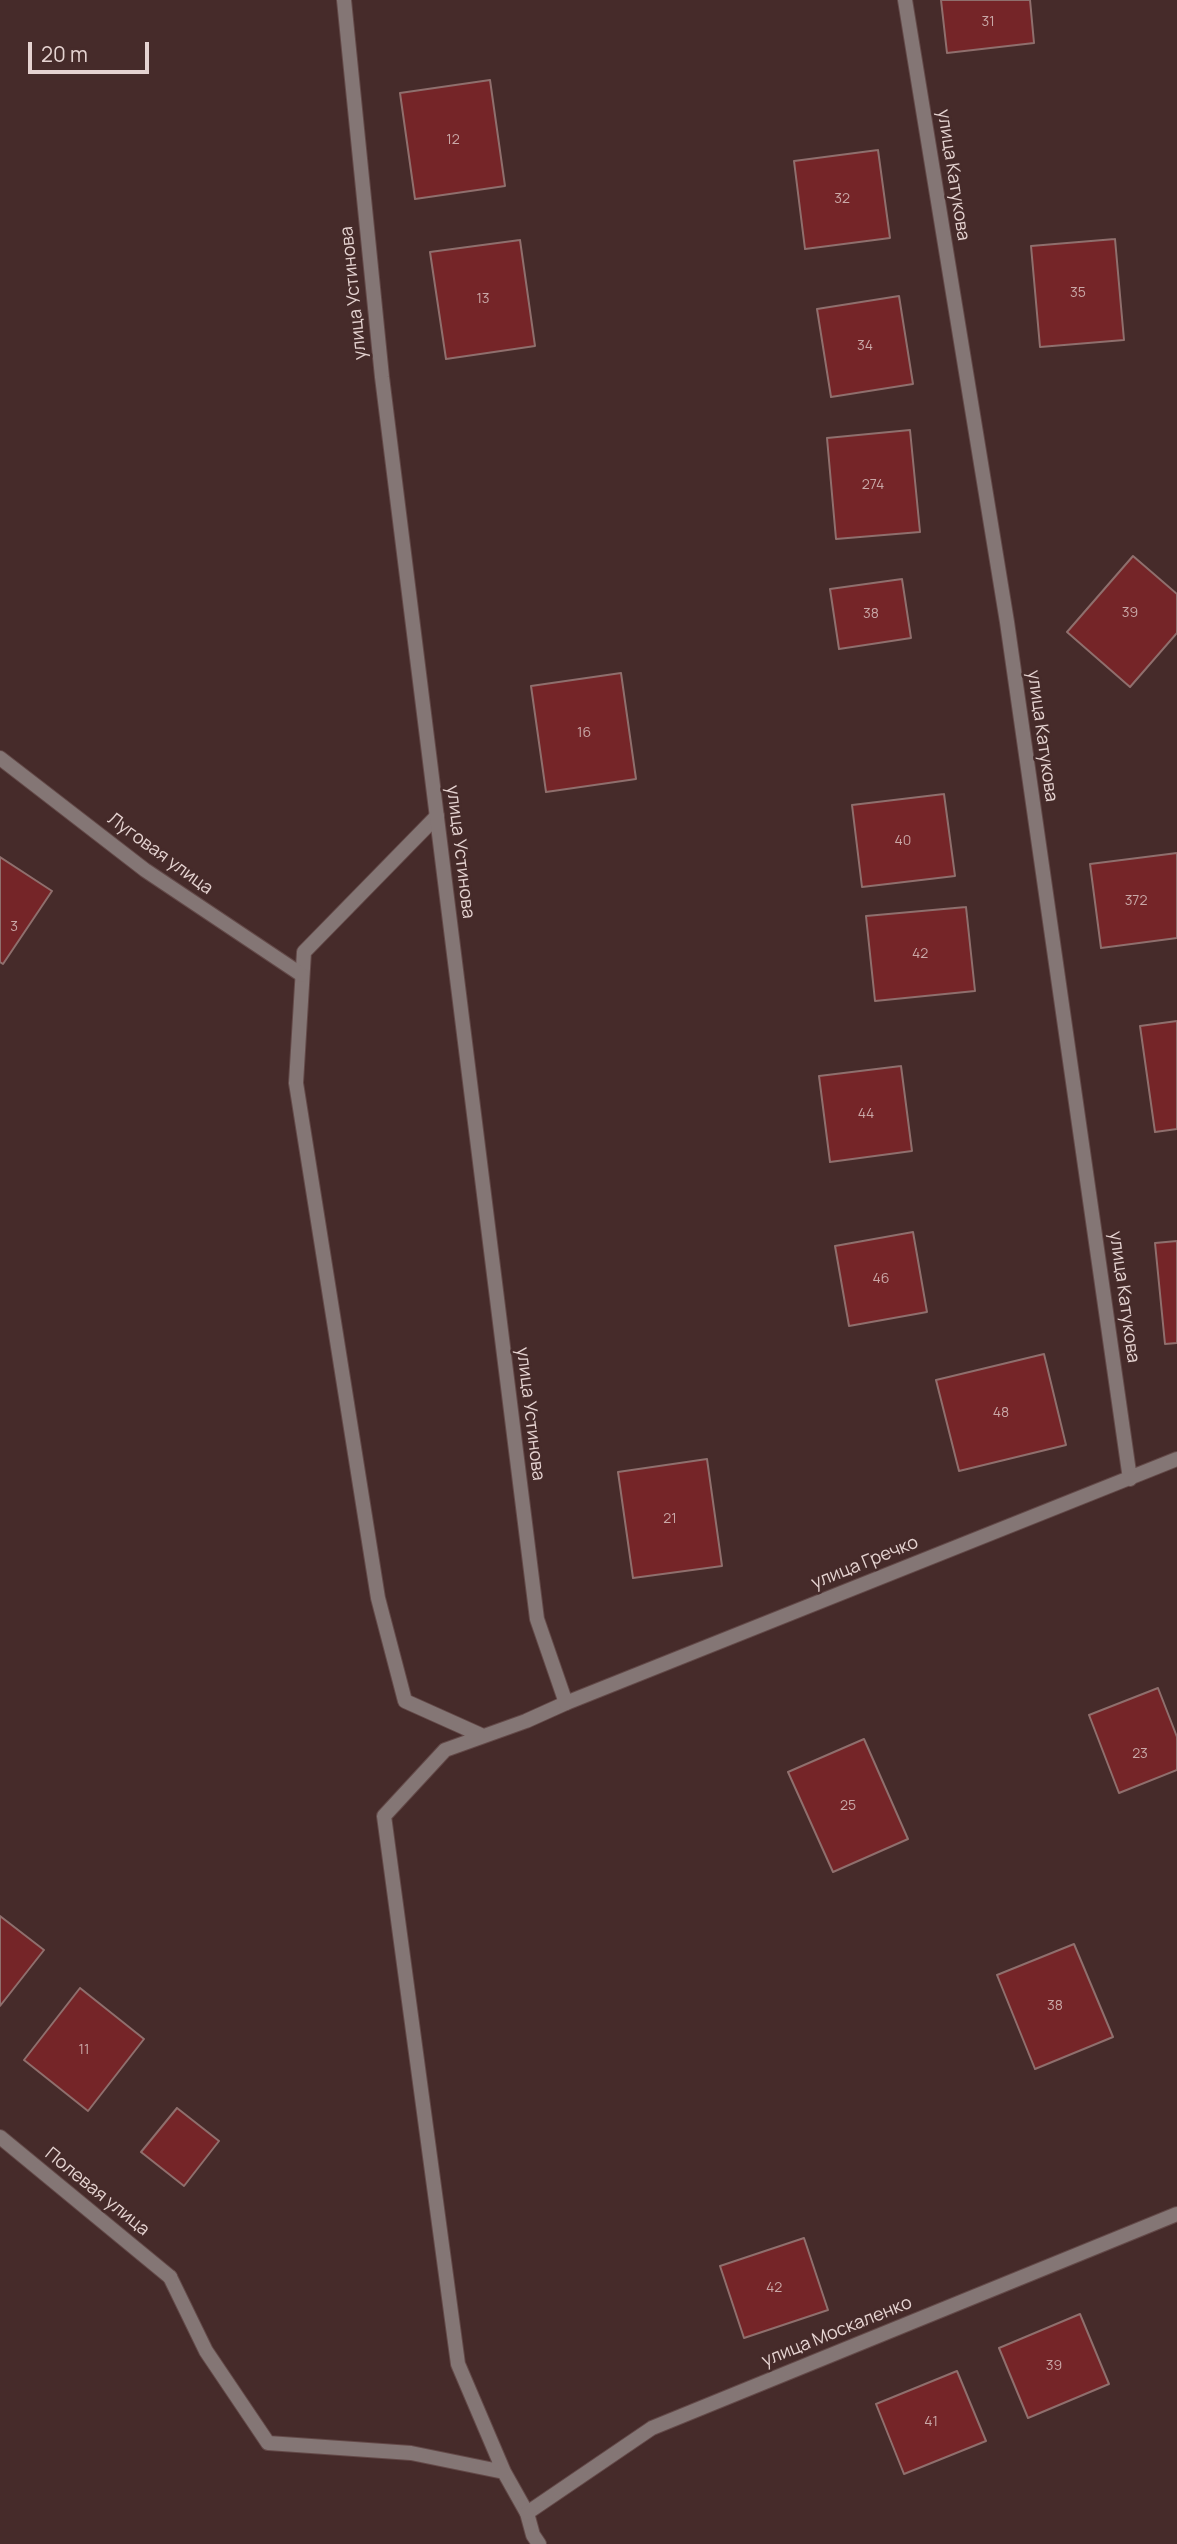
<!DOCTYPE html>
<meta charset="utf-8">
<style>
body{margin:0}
#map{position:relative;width:1177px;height:2544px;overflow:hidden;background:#462b2a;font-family:Manrope,sans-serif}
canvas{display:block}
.scale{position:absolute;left:28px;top:42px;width:121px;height:32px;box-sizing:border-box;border:4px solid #e5d3d1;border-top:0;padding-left:9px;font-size:21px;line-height:24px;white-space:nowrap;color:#e5d3d1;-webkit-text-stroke:5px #462b2a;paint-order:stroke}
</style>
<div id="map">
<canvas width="1177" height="2544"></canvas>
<div class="scale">20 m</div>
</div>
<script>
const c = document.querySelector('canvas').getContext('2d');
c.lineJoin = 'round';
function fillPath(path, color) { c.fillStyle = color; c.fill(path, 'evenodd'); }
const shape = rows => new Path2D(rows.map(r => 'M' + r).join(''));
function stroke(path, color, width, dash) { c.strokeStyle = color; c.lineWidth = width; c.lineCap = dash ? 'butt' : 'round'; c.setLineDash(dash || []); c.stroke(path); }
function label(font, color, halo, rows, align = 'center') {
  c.font = font + ' Manrope,sans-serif'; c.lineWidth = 5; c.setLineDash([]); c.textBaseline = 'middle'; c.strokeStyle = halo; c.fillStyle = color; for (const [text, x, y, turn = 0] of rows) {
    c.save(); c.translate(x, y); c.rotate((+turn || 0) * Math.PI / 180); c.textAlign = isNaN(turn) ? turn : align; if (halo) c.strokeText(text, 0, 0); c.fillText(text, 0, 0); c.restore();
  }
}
const building = shape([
 [941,0,1030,0,1034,43,947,53,941,0],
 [490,80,505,186,415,199,400,93,490,80],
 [878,150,890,238,805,249,794,161,878,150],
 [1115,239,1124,340,1040,347,1031,246,1115,239],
 [520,240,535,346,446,359,430,252,520,240],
 [899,296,913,384,831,397,817,309,899,296],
 [910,430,920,532,836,539,827,438,910,430],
 [1133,556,1177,594,1177,633,1130,687,1067,632,1133,556],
 [902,579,911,638,839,649,830,589,902,579],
 [621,673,636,779,546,792,531,686,621,673],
 [944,794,955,876,862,887,852,805,944,794],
 [1177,853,1177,938,1101,948,1090,864,1177,853],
 [0,857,52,891,3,964,0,962,0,857],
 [966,907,975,991,875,1001,866,916,966,907],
 [1177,1021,1177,1129,1155,1132,1140,1026,1177,1021],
 [901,1066,912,1151,830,1162,819,1076,901,1066],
 [913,1232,927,1312,849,1326,835,1246,913,1232],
 [1177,1241,1177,1343,1165,1344,1155,1243,1177,1241],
 [1044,1354,1066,1445,959,1471,936,1380,1044,1354],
 [707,1459,722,1566,633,1578,618,1472,707,1459],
 [1158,1688,1177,1737,1177,1770,1119,1793,1089,1715,1158,1688],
 [864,1739,908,1839,833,1872,788,1772,864,1739],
 [0,1916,44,1950,0,2006,0,1916],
 [1074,1944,1113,2037,1035,2069,997,1975,1074,1944],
 [80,1988,144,2039,88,2111,24,2060,80,1988],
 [177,2108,219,2141,184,2186,141,2152,177,2108],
 [804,2238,828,2310,744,2338,720,2266,804,2238],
 [1080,2314,1109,2384,1028,2418,999,2348,1080,2314],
 [957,2371,986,2441,904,2474,876,2404,957,2371]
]);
const service = shape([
 [437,816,304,952,296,1083,378,1598,405,1701,483,1736],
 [170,2277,206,2351,268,2443,411,2453,504,2472,527,2513,533,2535,539,2544],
 [504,2472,458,2364,384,1816,445,1750,526,1721,566,1703]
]);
const minor = shape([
 [344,0,382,377,537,1619,566,1703,1177,1459],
 [905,0,1007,622,1130,1479],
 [0,758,145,870,302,975],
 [0,2137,170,2277],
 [527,2513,652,2428,1177,2214]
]);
const numberNames = [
 ["31",988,22],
 ["12",453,140],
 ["32",842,199],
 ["35",1078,293],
 ["13",483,299],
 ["34",865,346],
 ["274",873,485],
 ["39",1130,613],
 ["38",871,614],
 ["16",584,733],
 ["40",903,841],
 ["372",1136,901],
 ["3",14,927],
 ["42",920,954],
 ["44",866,1114],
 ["46",881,1279],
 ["48",1001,1413],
 ["21",670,1519],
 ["23",1140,1754],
 ["25",848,1806],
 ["38",1055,2006],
 ["11",84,2050],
 ["42",774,2288],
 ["39",1054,2366],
 ["41",931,2422]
];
const streetNames = [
 ["улица Катукова",953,175,81],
 ["улица Устинова",354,293,-96],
 ["улица Катукова",1042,736,82],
 ["улица Устинова",460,852,83],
 ["Луговая улица",160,854,36],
 ["улица Катукова",1124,1297,82],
 ["улица Устинова",530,1414,83],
 ["улица Гречко",865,1563,-22],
 ["Полевая улица",97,2192,39],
 ["улица Москаленко",837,2332,-22]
];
fillPath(building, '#752528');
stroke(building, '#8f6f6d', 2);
stroke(service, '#634948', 16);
stroke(minor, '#634948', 16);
stroke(service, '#847675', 14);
stroke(minor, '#847675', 14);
label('14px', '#c9a8a7', null, numberNames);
label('18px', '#e5d3d1', '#462b2a', streetNames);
</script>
